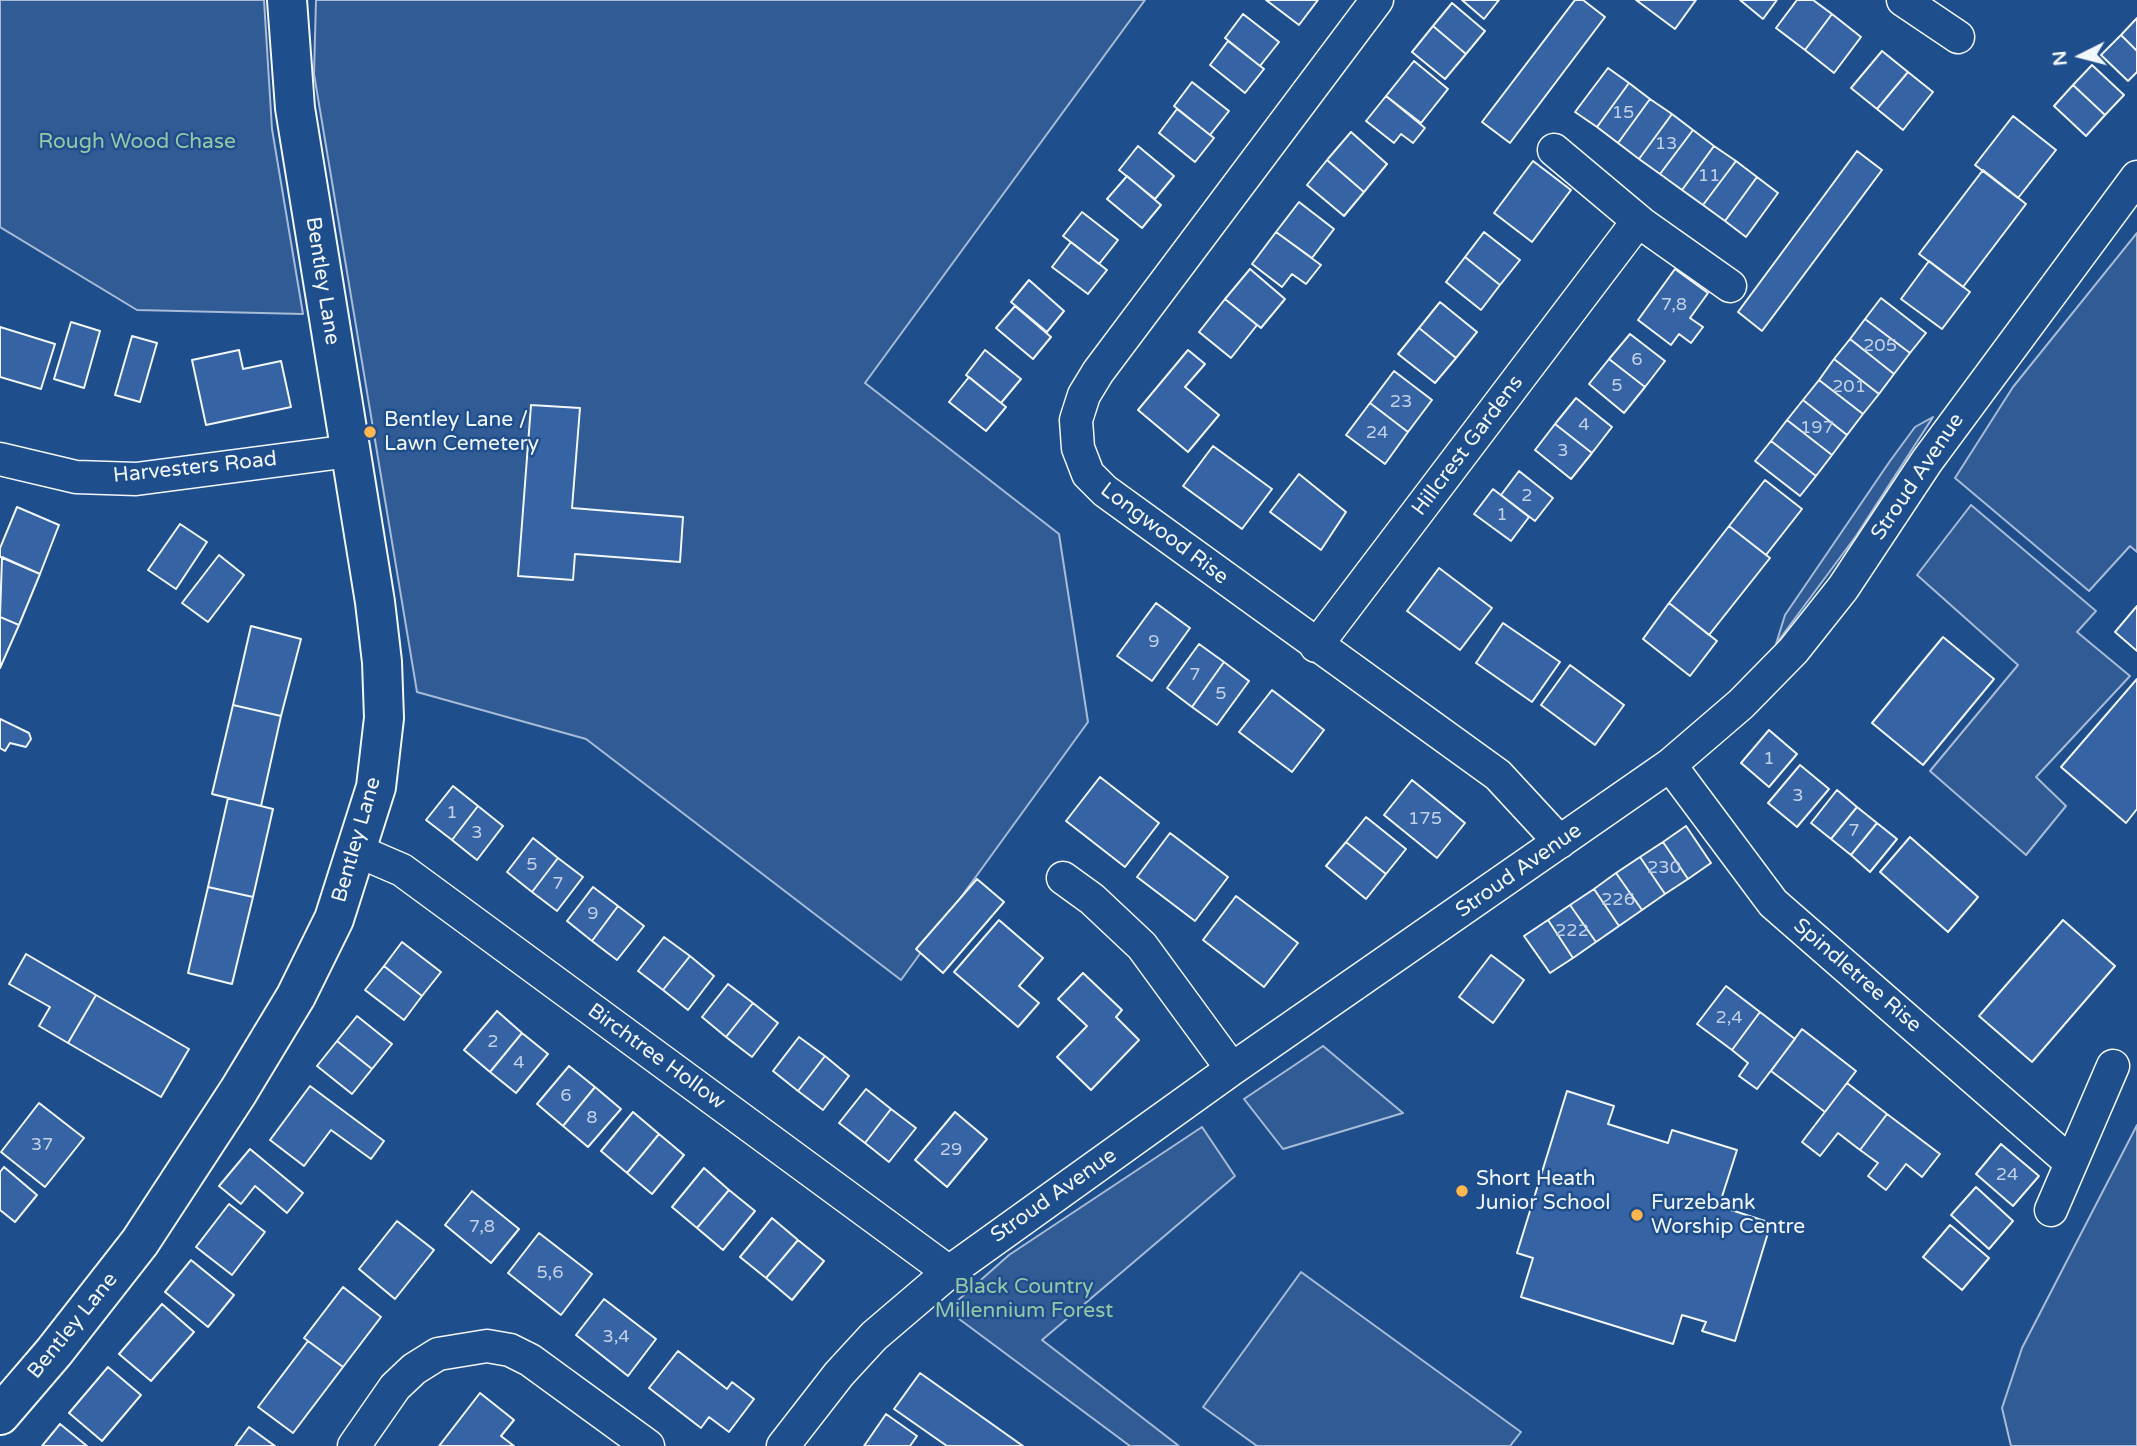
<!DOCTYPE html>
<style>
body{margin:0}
#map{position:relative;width:2137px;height:1446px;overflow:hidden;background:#1f4e8c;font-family:"Varela Round",sans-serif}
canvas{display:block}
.north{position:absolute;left:2046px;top:21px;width:70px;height:70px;-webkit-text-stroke:5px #1f4e8c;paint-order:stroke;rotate:264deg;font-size:19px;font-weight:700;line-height:28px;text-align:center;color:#f2f6ff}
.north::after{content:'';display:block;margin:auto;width:24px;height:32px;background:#f2f6ff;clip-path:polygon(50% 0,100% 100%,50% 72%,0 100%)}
</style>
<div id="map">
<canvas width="2137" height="1446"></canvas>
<div class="north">N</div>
</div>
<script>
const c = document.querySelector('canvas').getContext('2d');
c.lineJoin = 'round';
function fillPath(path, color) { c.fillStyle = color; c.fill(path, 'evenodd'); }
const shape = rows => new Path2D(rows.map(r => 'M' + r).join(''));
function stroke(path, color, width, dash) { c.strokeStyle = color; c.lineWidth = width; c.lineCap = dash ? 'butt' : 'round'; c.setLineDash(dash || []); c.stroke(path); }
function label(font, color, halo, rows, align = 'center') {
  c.font = font + ' "Varela Round",sans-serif'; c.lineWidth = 5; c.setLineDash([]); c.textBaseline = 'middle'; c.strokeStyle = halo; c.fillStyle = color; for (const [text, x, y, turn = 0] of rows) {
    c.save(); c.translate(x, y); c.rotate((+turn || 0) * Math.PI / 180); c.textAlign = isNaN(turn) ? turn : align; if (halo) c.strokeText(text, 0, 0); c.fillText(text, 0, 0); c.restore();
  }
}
const built = shape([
 [0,0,264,0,272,129,303,314,137,310,0,227,0,0],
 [316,0,1145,0,865,383,1059,534,1088,722,901,980,586,739,417,692,314,74,316,0],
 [2137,233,2137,552,2130,546,2089,591,1955,478,2013,387,2137,233],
 [1933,417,1856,536,1776,644,1785,615,1890,461,1915,427,1933,417],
 [1971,505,2096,611,2077,632,2130,676,2036,777,2066,806,2026,855,1930,771,2018,665,1917,575,1971,505],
 [1323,1046,1403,1113,1283,1149,1244,1099,1323,1046],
 [2137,1125,2137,1446,2011,1446,2002,1408,2022,1348,2137,1125],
 [1202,1127,1235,1176,1042,1340,1179,1446,1130,1446,947,1310,1009,1255,1202,1127],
 [1301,1272,1521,1432,1510,1446,1257,1446,1203,1407,1301,1272]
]);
const building = shape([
 [1266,0,1318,0,1299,25,1266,0],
 [1462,0,1499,0,1484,19,1462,0],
 [1575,0,1583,0,1605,17,1510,143,1482,122,1575,0],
 [1636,0,1696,0,1675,29,1636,0],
 [1740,0,1777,0,1763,19,1740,0],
 [1797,0,1813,0,1832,14,1805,50,1776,28,1797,0],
 [1452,3,1485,31,1466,54,1433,26,1452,3],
 [1243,14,1279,42,1260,66,1225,38,1243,14],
 [1832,14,1861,37,1834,73,1805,50,1832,14],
 [2137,18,2137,51,2121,35,2137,18],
 [1433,26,1466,54,1445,79,1412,52,1433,26],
 [2121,35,2137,51,2137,72,2128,81,2101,55,2121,35],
 [1228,41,1264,69,1245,93,1210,65,1228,41],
 [1882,51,1908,72,1877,109,1851,88,1882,51],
 [1414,61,1448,89,1421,123,1386,96,1414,61],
 [2092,65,2124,95,2105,115,2073,85,2092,65],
 [1608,68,1629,83,1597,127,1575,112,1608,68],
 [1908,72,1933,92,1903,130,1877,109,1908,72],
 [1192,82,1229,111,1210,135,1174,106,1192,82],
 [1629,83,1650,99,1618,143,1597,127,1629,83],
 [2073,85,2105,115,2086,136,2054,106,2073,85],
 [1386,96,1425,128,1413,143,1401,134,1394,143,1366,121,1386,96],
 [1650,99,1672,114,1639,159,1618,143,1650,99],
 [1177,109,1214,138,1195,162,1159,133,1177,109],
 [1672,114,1693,130,1660,174,1639,159,1672,114],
 [2013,116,2056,150,2018,198,1975,165,2013,116],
 [1693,130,1714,146,1682,190,1660,174,1693,130],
 [1351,132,1387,164,1364,192,1327,160,1351,132],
 [1138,146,1174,176,1155,199,1119,170,1138,146],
 [1714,146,1736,161,1703,205,1682,190,1714,146],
 [1857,151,1882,170,1762,331,1738,312,1857,151],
 [1327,160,1364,192,1344,216,1307,185,1327,160],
 [1533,161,1571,190,1532,242,1494,213,1533,161],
 [1736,161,1757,177,1725,221,1703,205,1736,161],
 [1983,170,2026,204,1963,287,1919,254,1983,170],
 [1127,176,1161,205,1142,228,1107,199,1127,176],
 [1757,177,1778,193,1746,237,1725,221,1757,177],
 [1299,202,1334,229,1312,258,1276,232,1299,202],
 [1082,212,1118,240,1099,264,1063,236,1082,212],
 [1276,232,1321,265,1306,284,1292,274,1282,287,1252,264,1276,232],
 [1484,232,1520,260,1500,285,1465,257,1484,232],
 [1071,242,1107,270,1088,294,1052,267,1071,242],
 [1465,257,1500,285,1481,310,1446,282,1465,257],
 [1929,261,1970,292,1942,329,1901,299,1929,261],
 [1250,269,1285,299,1261,328,1225,299,1250,269],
 [1675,269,1708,293,1690,318,1703,327,1691,343,1679,334,1671,345,1638,320,1675,269],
 [1029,280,1064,311,1047,332,1011,302,1029,280],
 [1881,298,1926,333,1910,353,1865,319,1881,298],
 [1225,299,1257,325,1231,358,1199,332,1225,299],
 [1440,302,1477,332,1456,358,1419,328,1440,302],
 [1015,306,1051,337,1033,359,996,328,1015,306],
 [1865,319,1910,353,1894,374,1850,339,1865,319],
 [71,322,100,331,84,388,54,379,71,322],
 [0,327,55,344,41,389,0,377,0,327],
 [1419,328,1456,358,1435,383,1398,354,1419,328],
 [1630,334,1665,361,1645,387,1609,359,1630,334],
 [132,336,157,343,140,402,115,395,132,336],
 [1850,339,1894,374,1879,394,1834,359,1850,339],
 [239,350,243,369,281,361,291,407,206,425,192,360,239,350],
 [985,350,1021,379,1001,403,966,375,985,350],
 [1188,350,1205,364,1185,387,1219,415,1188,452,1138,410,1188,350],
 [1609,359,1645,387,1624,413,1589,384,1609,359],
 [1834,359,1879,394,1863,414,1819,380,1834,359],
 [1394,371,1432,400,1408,432,1370,403,1394,371],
 [969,377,1006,407,986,431,949,402,969,377],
 [1819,380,1863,414,1847,435,1803,400,1819,380],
 [1576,398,1612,427,1592,453,1555,424,1576,398],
 [1803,400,1847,435,1832,455,1787,420,1803,400],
 [1370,403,1408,432,1385,464,1346,435,1370,403],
 [531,405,580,408,572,508,683,517,680,562,575,554,573,580,518,576,531,405],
 [1787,420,1832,455,1816,476,1771,441,1787,420],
 [1555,424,1592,453,1571,479,1535,450,1555,424],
 [1771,441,1816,476,1800,496,1755,461,1771,441],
 [1213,446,1272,489,1242,529,1183,486,1213,446],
 [1519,471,1553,498,1535,521,1501,495,1519,471],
 [1299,474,1346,512,1321,550,1270,512,1299,474],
 [1765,480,1802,509,1766,555,1729,526,1765,480],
 [1493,489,1529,517,1511,541,1474,514,1493,489],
 [17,507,59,525,40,574,0,557,0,548,17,507],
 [180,524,207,542,176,589,148,570,180,524],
 [1729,526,1770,558,1709,635,1669,603,1729,526],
 [219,555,244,575,208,622,182,603,219,555],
 [2,557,40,574,19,625,0,617,2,557],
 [1439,568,1492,608,1460,650,1407,611,1439,568],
 [1156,603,1190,628,1152,681,1117,656,1156,603],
 [1669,603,1717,641,1690,676,1643,639,1669,603],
 [2137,606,2137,651,2115,632,2137,606],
 [0,617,19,625,0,668,0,617],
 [1503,623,1560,662,1532,702,1476,663,1503,623],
 [251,626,301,639,281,716,233,705,251,626],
 [1943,637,1994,679,1923,765,1872,723,1943,637],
 [1199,644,1224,662,1192,707,1167,688,1199,644],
 [1224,662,1249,681,1217,725,1192,707,1224,662],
 [1570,665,1624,705,1595,745,1541,705,1570,665],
 [2137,679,2137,809,2126,823,2061,767,2137,679],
 [1272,690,1324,730,1292,772,1239,732,1272,690],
 [233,705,281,716,261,806,212,794,233,705],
 [0,719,29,733,31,739,26,747,10,743,5,751,0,748,0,719],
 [1769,730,1797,754,1769,787,1741,763,1769,730],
 [1800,765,1829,789,1797,827,1768,803,1800,765],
 [1100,777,1159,823,1125,867,1066,821,1100,777],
 [1412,780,1465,823,1437,858,1384,815,1412,780],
 [453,786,478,806,452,840,426,820,453,786],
 [1837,790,1857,807,1831,839,1811,823,1837,790],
 [228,798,273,809,253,897,208,887,228,798],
 [478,806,503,826,477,860,452,840,478,806],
 [1857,807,1877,823,1851,855,1831,839,1857,807],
 [1366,817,1406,849,1386,874,1346,842,1366,817],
 [1877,823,1897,839,1870,872,1851,855,1877,823],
 [1686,826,1711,863,1688,879,1663,842,1686,826],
 [1170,833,1228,877,1195,921,1137,877,1170,833],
 [1910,837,1978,897,1948,932,1880,872,1910,837],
 [533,838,558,858,532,892,507,872,533,838],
 [1346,842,1386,874,1366,899,1326,866,1346,842],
 [1663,842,1688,879,1665,894,1640,857,1663,842],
 [1640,857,1665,894,1642,910,1616,873,1640,857],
 [558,858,583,877,557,911,532,892,558,858],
 [1616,873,1642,910,1619,926,1594,889,1616,873],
 [977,879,1004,902,943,973,916,949,977,879],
 [208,887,253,897,232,984,188,973,208,887],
 [593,887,618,906,592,941,567,921,593,887],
 [1594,889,1619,926,1596,942,1570,905,1594,889],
 [1236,896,1298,943,1264,987,1203,940,1236,896],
 [1570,905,1596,942,1573,958,1548,920,1570,905],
 [618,906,644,926,617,960,592,941,618,906],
 [999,920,1043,958,1019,986,1039,1003,1018,1027,954,972,999,920],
 [1548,920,1573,958,1550,973,1524,936,1548,920],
 [2063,920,2115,966,2032,1062,1979,1016,2063,920],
 [664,937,690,956,663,990,638,971,664,937],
 [402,942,441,972,422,996,384,966,402,942],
 [26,954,96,995,68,1043,39,1026,50,1007,9,984,26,954],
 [1491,955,1524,980,1493,1023,1459,997,1491,955],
 [690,956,714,976,688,1010,663,990,690,956],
 [384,966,422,996,404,1020,365,990,384,966],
 [1083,973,1122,1010,1116,1017,1139,1040,1091,1090,1057,1057,1087,1026,1058,999,1083,973],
 [728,984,753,1003,726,1037,702,1017,728,984],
 [1726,986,1760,1012,1732,1050,1697,1024,1726,986],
 [96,995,189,1049,161,1097,68,1043,96,995],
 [753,1003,778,1023,752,1057,726,1037,753,1003],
 [497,1011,522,1033,490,1072,464,1050,497,1011],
 [1760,1012,1795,1039,1757,1089,1739,1076,1748,1063,1732,1050,1760,1012],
 [357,1016,392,1044,372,1069,337,1041,357,1016],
 [1802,1029,1856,1071,1825,1112,1771,1071,1802,1029],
 [522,1033,548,1054,516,1093,490,1072,522,1033],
 [799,1037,825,1056,798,1091,773,1071,799,1037],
 [337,1041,372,1069,352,1094,317,1066,337,1041],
 [825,1056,849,1076,823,1110,798,1091,825,1056],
 [569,1066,595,1087,563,1126,537,1104,569,1066],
 [1847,1083,1887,1114,1860,1150,1838,1133,1820,1156,1802,1142,1847,1083],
 [310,1086,384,1141,371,1159,331,1130,304,1166,270,1140,310,1086],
 [595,1087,621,1109,588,1147,563,1126,595,1087],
 [866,1089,891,1109,865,1143,839,1123,866,1089],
 [1567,1091,1614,1106,1608,1124,1668,1143,1672,1130,1737,1150,1719,1206,1771,1223,1735,1341,1702,1331,1706,1322,1682,1315,1673,1344,1521,1297,1533,1258,1517,1253,1567,1091],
 [39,1103,84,1138,45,1187,1,1152,39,1103],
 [891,1109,916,1128,889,1162,865,1143,891,1109],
 [633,1112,659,1134,627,1173,601,1151,633,1112],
 [955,1112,987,1139,947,1187,915,1160,955,1112],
 [1887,1114,1940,1154,1922,1177,1906,1164,1886,1190,1868,1176,1878,1163,1860,1150,1887,1114],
 [659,1134,684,1155,652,1194,627,1173,659,1134],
 [2001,1144,2039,1176,2013,1206,1976,1174,2001,1144],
 [250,1149,303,1193,287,1213,255,1186,241,1204,219,1186,250,1149],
 [4,1167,37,1195,15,1222,0,1210,0,1172,4,1167],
 [704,1168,729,1190,697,1228,672,1207,704,1168],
 [1976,1187,2013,1221,1989,1249,1951,1215,1976,1187],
 [729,1190,755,1211,723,1250,697,1228,729,1190],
 [472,1191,519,1229,491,1263,445,1225,472,1191],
 [229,1204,265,1232,232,1275,196,1247,229,1204],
 [772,1218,798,1240,766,1278,740,1257,772,1218],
 [397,1221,434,1250,395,1299,359,1269,397,1221],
 [1950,1225,1989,1258,1962,1290,1923,1257,1950,1225],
 [539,1233,592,1274,561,1315,508,1273,539,1233],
 [798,1240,824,1261,792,1300,766,1278,798,1240],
 [191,1260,234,1295,208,1327,165,1292,191,1260],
 [343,1287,381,1317,343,1367,304,1338,343,1287],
 [604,1299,656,1339,628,1376,576,1335,604,1299],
 [162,1304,194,1332,151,1381,119,1354,162,1304],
 [308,1341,343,1367,293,1433,258,1407,308,1341],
 [678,1351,727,1389,732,1382,754,1399,729,1432,709,1417,701,1428,649,1388,678,1351],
 [108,1367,141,1395,102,1441,69,1413,108,1367],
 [920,1373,1023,1446,947,1446,894,1409,920,1373],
 [480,1393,514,1420,501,1436,514,1446,439,1446,480,1393],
 [886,1414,917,1436,910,1446,864,1446,886,1414],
 [60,1424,87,1446,42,1446,60,1424],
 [249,1427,275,1446,235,1446,249,1427]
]);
const street = shape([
 [1377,0,1098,372,1084,395,1076,420,1078,448,1088,474,1105,491,1498,775,1560,842],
 [1903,0,1958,37],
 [1554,150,1641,223],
 [0,459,76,477,136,479,350,451],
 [1316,646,1638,221,1730,286],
 [1670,765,1773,903,2070,1162],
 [358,851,402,870,949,1272],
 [1063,878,1092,899,1142,946,1232,1069],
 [2051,1210,2113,1066],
 [354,1446,395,1387,414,1369,438,1354,487,1346,510,1350,530,1360,648,1446],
 [783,1446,839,1374,874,1336,949,1272,1232,1069,1670,765,1741,704,1793,651,1843,588,1927,461,2137,177]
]);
const secondary = shape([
 [0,1415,54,1352,140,1242,238,1092,296,996,334,919,376,787,384,718,382,662,375,602,295,108,287,0]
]);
const markers = [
 [370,432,7,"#ffb74d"],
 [1462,1191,7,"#ffb74d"],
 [1637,1215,7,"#ffb74d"]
];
const numberNames = [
 ["15",1623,113],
 ["13",1666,144],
 ["11",1709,176],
 ["7,8",1674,305],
 ["205",1880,346],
 ["6",1637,360],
 ["5",1617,386],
 ["201",1849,387],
 ["23",1401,402],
 ["4",1584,425],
 ["197",1817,428],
 ["24",1377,433],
 ["3",1563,451],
 ["2",1527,496],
 ["1",1502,515],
 ["9",1154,642],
 ["7",1195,675],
 ["5",1221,694],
 ["1",1769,759],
 ["3",1798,796],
 ["1",452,813],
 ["175",1425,819],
 ["7",1854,831],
 ["3",477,833],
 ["5",532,865],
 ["230",1664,868],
 ["7",558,884],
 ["226",1618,900],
 ["9",593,914],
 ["222",1572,931],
 ["2,4",1729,1018],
 ["2",493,1042],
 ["4",519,1063],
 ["6",566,1096],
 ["8",592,1118],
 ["37",42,1145],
 ["29",951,1150],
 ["24",2007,1175],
 ["7,8",482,1227],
 ["5,6",550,1273],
 ["3,4",616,1337]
];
const parkNames = [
 ["Rough Wood Chase",137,142],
 ["Black Country",1024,1287],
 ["Millennium Forest",1024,1311]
];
const streetNames = [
 ["Bentley Lane",322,281,81],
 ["Hillcrest Gardens",1468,446,-53],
 ["Harvesters Road",195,468,-6],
 ["Stroud Avenue",1918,477,-56],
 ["Longwood Rise",1164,534,37],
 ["Bentley Lane",357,840,-74],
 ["Stroud Avenue",1519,871,-35],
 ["Spindletree Rise",1857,976,41],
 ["Birchtree Hollow",656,1057,36],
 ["Stroud Avenue",1054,1196,-35],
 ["Bentley Lane",73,1326,-51]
];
const poiNames = [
 ["Bentley Lane /",384,420],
 ["Lawn Cemetery",384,444],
 ["Short Heath",1476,1179],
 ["Junior School",1476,1203],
 ["Furzebank",1651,1203],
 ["Worship Centre",1651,1227]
];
fillPath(built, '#305b95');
stroke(built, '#a8bbd7', 2);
fillPath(building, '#3563a3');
stroke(building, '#f2f6ff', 2);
stroke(street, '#f2f6ff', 35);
stroke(secondary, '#f2f6ff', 42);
stroke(street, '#1f4e8c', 32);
stroke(secondary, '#1f4e8c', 38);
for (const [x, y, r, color] of markers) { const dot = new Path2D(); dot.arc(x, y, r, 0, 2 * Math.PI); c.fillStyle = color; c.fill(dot); stroke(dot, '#1f4e8c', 2.5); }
label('18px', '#c3d1e8', null, numberNames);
label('21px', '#97c8a6', '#1f4e8c', parkNames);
label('21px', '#f2f6ff', '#1f4e8c', streetNames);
label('21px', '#f2f6ff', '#1f4e8c', poiNames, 'left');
</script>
